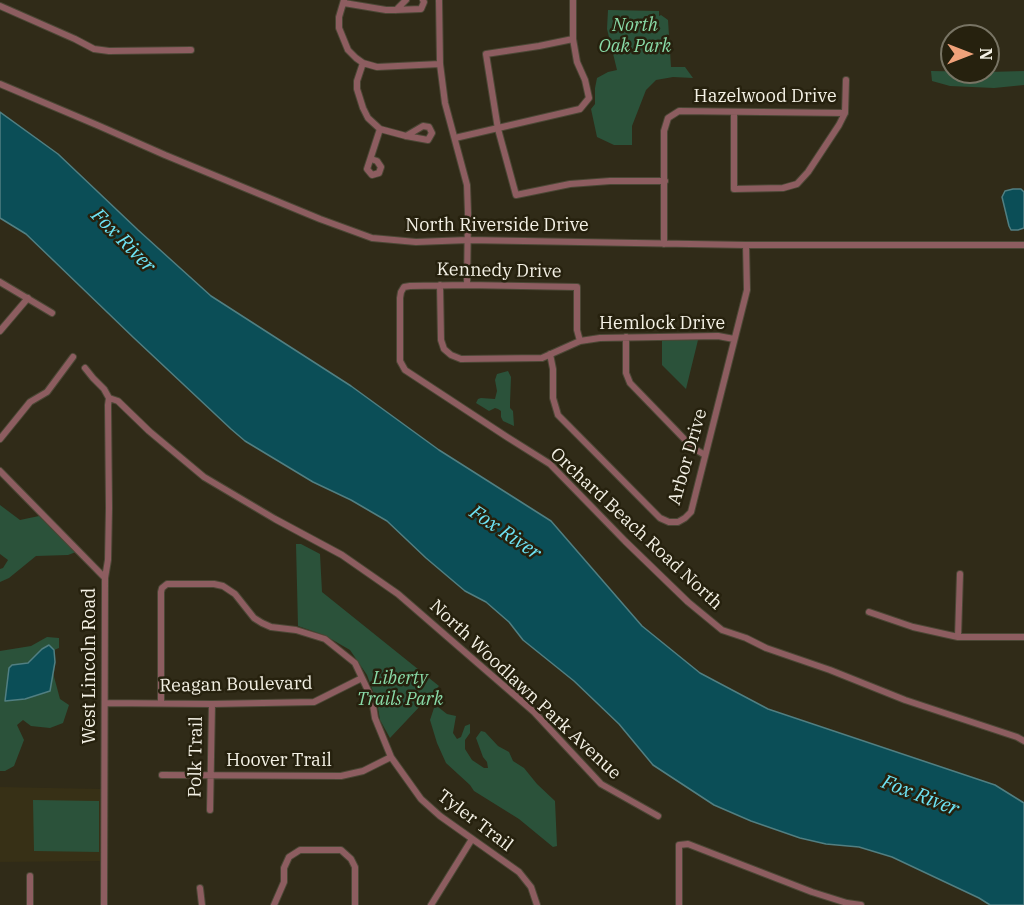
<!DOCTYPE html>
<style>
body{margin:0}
#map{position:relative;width:1024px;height:905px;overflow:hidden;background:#302b18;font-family:"IBM Plex Serif",serif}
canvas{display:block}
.north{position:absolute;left:940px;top:24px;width:60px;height:60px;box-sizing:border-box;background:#26210e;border:2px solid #787464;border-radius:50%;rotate:90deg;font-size:16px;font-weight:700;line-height:24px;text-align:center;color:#f4f1e5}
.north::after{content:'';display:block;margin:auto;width:21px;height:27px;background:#f0a27a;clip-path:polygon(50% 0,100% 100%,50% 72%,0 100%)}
</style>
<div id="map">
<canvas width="1024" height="905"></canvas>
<div class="north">N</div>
</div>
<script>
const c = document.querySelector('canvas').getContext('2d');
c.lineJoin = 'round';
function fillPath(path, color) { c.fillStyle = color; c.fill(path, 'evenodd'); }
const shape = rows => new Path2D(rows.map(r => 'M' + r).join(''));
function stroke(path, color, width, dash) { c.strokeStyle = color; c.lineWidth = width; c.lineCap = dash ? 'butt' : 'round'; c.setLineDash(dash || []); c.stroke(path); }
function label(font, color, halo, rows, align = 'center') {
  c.font = font + ' "IBM Plex Serif",serif'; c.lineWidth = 5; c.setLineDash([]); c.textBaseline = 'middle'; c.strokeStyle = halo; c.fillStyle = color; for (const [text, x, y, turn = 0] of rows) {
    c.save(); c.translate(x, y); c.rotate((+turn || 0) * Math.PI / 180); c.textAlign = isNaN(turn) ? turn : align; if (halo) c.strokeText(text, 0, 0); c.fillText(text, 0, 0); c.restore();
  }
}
const built = shape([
 [0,787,101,789,100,861,0,862]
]);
const green = shape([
 [608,10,659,11,659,16,661,15,668,20,671,67,685,67,693,78,673,77,656,80,646,90,632,126,632,145,614,145,597,137,591,109,595,104,595,88,597,78,608,72,617,70,607,29],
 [931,71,988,72,1024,71,1024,85,994,88,950,86,932,81],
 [662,340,698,340,686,389,662,365],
 [508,371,511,377,510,403,510,408,513,411,514,426,503,421,501,417,501,411,498,409,495,408,489,411,476,403,478,399,481,398,495,399,497,391,495,380,497,374],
 [0,505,20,520,39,516,76,552,68,555,36,556,9,578,0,582,0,569,3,568,8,560,0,554],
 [296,544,301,544,320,554,322,592,439,686,390,738,380,720,377,702,367,675,350,650,324,635,298,626],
 [47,637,59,638,59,648,54,650,49,645,42,649,28,663,13,665,5,701,25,699,50,691,53,673,60,699,69,705,63,723,50,728,31,726,23,720,17,725,24,740,14,766,5,771,0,771,0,651,31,646],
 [438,707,447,714,456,716,453,733,457,739,461,737,465,726,470,724,470,733,465,740,465,749,472,760,484,768,488,768,487,762,483,757,476,738,481,731,485,732,498,746,509,752,513,761,524,768,537,784,555,801,557,846,553,847,519,819,474,791,470,785,446,763,437,743,430,720,434,708],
 [33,800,99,801,99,852,34,851]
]);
const water = shape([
 [0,112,58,154,138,230,211,296,351,386,439,450,551,521,642,626,700,673,768,709,995,785,1024,803,1024,905,990,905,979,898,892,857,859,847,826,844,800,838,751,821,714,805,653,765,619,724,574,681,523,640,509,622,486,602,465,591,426,558,387,521,351,500,313,482,245,441,231,429,134,338,26,234,0,218,0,112],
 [1013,189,1021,189,1024,192,1024,228,1018,230,1011,230,1009,226,1002,197,1005,191,1013,189],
 [49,645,54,650,55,662,50,691,25,699,5,701,9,668,12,665,28,663,42,649,49,645]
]);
const minor = shape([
 [344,0,339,17,339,28,348,50,356,58,363,63,377,67,440,64],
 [439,0,440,64,445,103,467,185,468,213,467,285],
 [344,3,386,10,395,10,421,9,424,2,423,0],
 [0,6,75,39,94,49,109,51,191,50],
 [396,10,406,0],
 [573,39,539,46,486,54,498,129,516,195,570,184,610,181,665,181],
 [363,63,357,81,357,89,363,108,368,118,380,129,406,136,428,140,432,133,429,127,423,126,406,136],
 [0,84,97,125,165,155,320,219,372,238,416,242,468,240,746,245,1024,245],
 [734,112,734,189,783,188,797,184,808,172,839,125,845,113,846,80],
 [455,138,580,109,589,98,585,80,577,62,573,39,573,0],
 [371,159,377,161,381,167,379,173,372,175,367,169,380,129],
 [664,244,664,131,668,118,679,111,845,113],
 [0,282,52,313],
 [440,285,441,340,444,349,451,355,461,359,542,358,580,341,600,338,718,336,734,339],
 [0,331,28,298],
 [626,337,626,373,630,383,693,448,705,455],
 [580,341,577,330,577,287,467,285,410,286,404,287,401,292,400,298,400,361,405,370,507,437,550,464,625,541,688,602,722,630,746,638,766,648,830,670,905,700,1017,737,1024,741],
 [550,354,553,369,553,398,558,415,660,518,669,522,678,522,685,518,691,512,747,290,746,245],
 [85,368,93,378,104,389,109,398],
 [109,398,118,401,149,431,204,477,275,519,342,555,398,594,534,712,601,784,658,816],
 [0,439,30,402,47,392,73,357],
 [0,471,105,578,104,905],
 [105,578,108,560,109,508,108,405,109,398],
 [869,612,913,627,958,637,1024,637],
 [958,637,960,574],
 [161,702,161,592,162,588,167,584,214,584,223,586,235,594,254,618,262,623,271,627,296,630,325,639,355,663,372,699,375,718,391,757,421,799,440,816,519,872,531,887,537,905],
 [105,703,212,704,314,702,362,678],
 [162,775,341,776,363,771,391,757],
 [210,810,212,704],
 [30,876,30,905],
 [200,888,202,905],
 [274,905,284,882,284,868,289,857,300,850,341,850,351,859,355,867,355,905],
 [431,905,472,839],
 [679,905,679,845,688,844,812,892,847,903,861,905]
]);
const parkNames = [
 ["North",635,26],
 ["Oak Park",635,47],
 ["Liberty",400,679],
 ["Trails Park",400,700]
];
const streetNames = [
 ["Hazelwood Drive",765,97],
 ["North Riverside Drive",497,226],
 ["Kennedy Drive",499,271,1],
 ["Hemlock Drive",662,324],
 ["Arbor Drive",688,457,-74],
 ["Orchard Beach Road North",636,529,43],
 ["West Lincoln Road",90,666,-90],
 ["Reagan Boulevard",236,685,-1],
 ["North Woodlawn Park Avenue",525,690,43],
 ["Polk Trail",196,757,-89],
 ["Hoover Trail",279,761],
 ["Tyler Trail",475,821,37]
];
const waterNames = [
 ["Fox River",123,241,45],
 ["Fox River",505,533,34],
 ["Fox River",920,796,21]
];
fillPath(built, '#373016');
fillPath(green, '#2b523a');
fillPath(water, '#0b4e57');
stroke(water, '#517f82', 1.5);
stroke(minor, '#4b4735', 8);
stroke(minor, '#8d5d60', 6);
label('italic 18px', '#89dba8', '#26210e', parkNames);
label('18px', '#f4f1e5', '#26210e', streetNames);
label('italic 20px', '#6ee4f6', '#26210e', waterNames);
</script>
